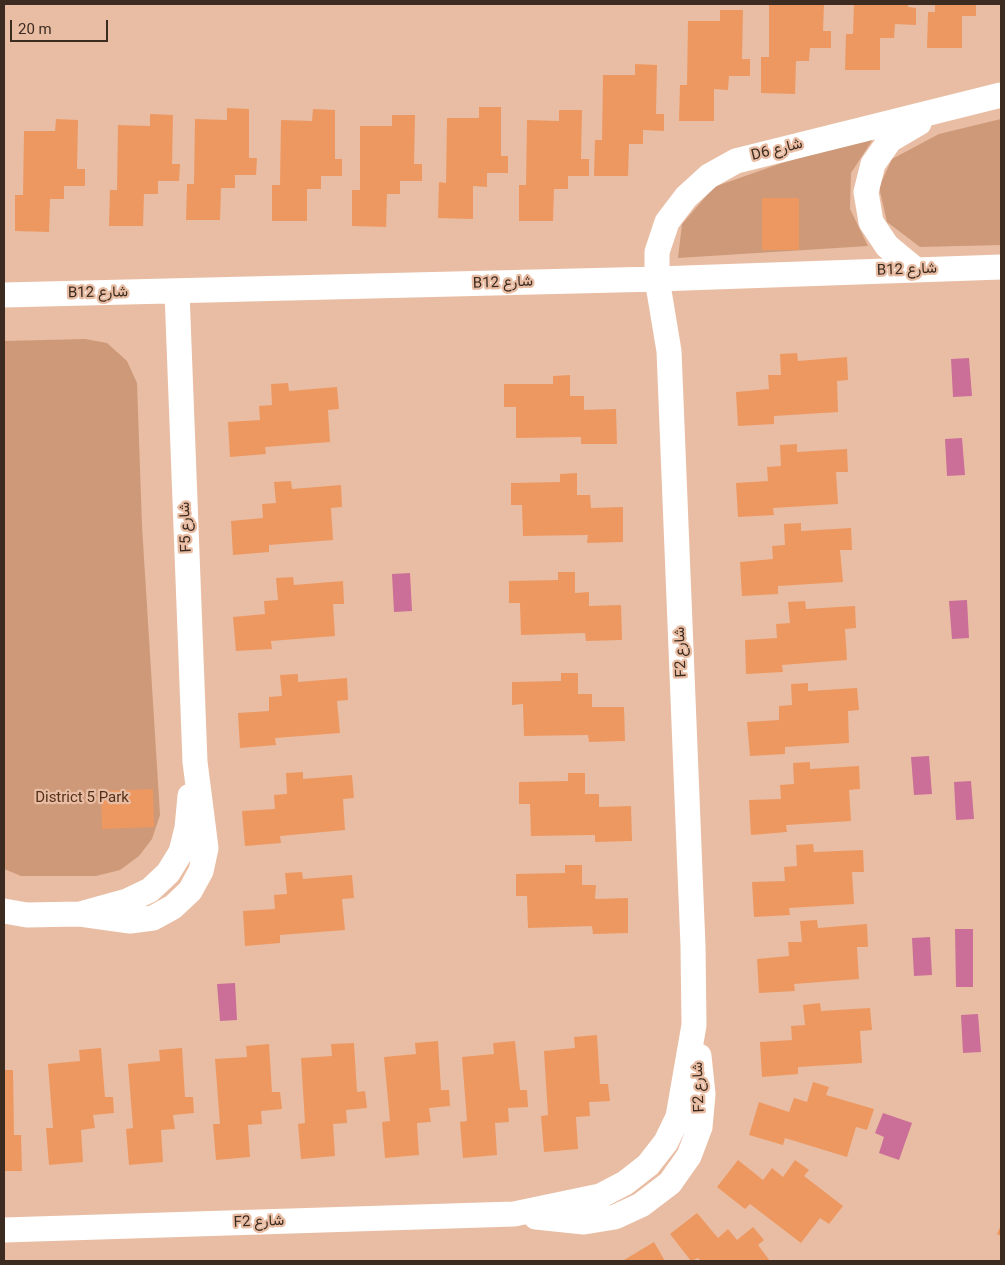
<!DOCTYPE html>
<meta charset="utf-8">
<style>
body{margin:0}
#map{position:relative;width:1005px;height:1265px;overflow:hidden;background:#e9bda3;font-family:Roboto,sans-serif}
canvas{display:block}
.frame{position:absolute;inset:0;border:5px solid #3c2b20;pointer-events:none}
.scale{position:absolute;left:10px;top:20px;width:98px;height:22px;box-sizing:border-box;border:2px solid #3c2b20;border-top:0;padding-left:6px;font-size:15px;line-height:18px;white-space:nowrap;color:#3c2b20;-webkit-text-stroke:4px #e9bda3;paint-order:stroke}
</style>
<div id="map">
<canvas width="1005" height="1265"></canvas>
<div class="frame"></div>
<div class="scale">20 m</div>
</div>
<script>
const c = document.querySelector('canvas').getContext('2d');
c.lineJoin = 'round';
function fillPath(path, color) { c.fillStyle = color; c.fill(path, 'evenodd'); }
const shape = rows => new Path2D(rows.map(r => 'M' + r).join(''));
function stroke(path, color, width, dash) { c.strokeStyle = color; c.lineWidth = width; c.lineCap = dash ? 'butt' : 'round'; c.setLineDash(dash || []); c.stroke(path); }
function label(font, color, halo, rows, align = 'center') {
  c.font = font + ' Roboto,Vazirmatn,sans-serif'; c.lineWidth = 4.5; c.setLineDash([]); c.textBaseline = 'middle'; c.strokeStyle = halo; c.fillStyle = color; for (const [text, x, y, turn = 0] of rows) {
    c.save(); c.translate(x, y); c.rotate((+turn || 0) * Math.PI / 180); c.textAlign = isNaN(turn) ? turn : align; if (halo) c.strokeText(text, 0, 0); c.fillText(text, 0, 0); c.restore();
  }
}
const green = shape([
 [1001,119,1001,245,920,247,887,222,879,187,892,159,939,134],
 [875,136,851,173,850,209,868,246,678,258,682,224,714,187,782,163],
 [85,339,107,343,127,361,137,383,142,526,160,815,152,839,139,856,120,870,96,876,21,876,4,869,4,341]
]);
const water = shape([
 [969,358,972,396,953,397,951,359],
 [962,438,965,475,947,476,945,439],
 [410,573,412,611,394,612,392,574],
 [967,600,969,638,952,639,949,601],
 [929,756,932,794,914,795,911,757],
 [971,781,974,819,956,820,954,782],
 [955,929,973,929,973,987,956,987],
 [930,937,932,975,914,976,912,938],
 [235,983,237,1020,220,1021,217,984],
 [978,1014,981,1052,963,1053,961,1015],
 [883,1113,912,1123,899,1160,879,1153,884,1137,875,1133]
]);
const building = shape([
 [769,4,824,4,823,31,831,31,831,48,810,48,809,61,796,61,795,94,761,93,761,57,769,57],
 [854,4,908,4,908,7,916,8,916,25,895,24,894,38,880,38,880,70,845,70,846,34,853,34],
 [935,4,976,4,976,16,962,16,962,48,927,48,928,12,935,12],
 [720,10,743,10,742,59,750,59,750,76,729,76,728,90,714,89,714,121,679,121,680,85,687,85,688,21,720,21],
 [635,64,657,65,656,114,664,114,664,131,643,130,643,144,629,144,628,176,594,176,595,140,602,140,603,75,635,75],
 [479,107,501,107,501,156,508,156,508,173,487,173,487,187,473,186,473,219,438,218,439,182,446,183,447,118,479,118],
 [227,108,249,109,249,158,257,158,256,175,235,175,235,188,221,188,220,220,186,220,187,184,194,184,195,119,227,120],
 [313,109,335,110,335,159,342,159,342,176,321,176,321,189,307,189,307,221,272,221,272,185,280,185,281,120,312,121],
 [559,110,582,110,581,159,589,159,589,176,568,176,568,189,554,189,553,221,519,221,519,185,526,185,527,120,559,121],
 [150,114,173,115,172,164,180,164,179,181,158,181,158,194,144,194,143,226,109,226,110,190,117,190,118,125,150,126],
 [392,115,415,115,414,164,422,164,422,181,400,181,400,194,387,194,386,227,352,226,352,190,360,190,360,126,392,126],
 [56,119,78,120,77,169,85,169,85,186,64,186,64,199,50,199,49,232,15,231,15,195,23,195,24,131,55,131],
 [762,198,799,198,799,250,762,250],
 [797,353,798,361,847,357,848,380,837,381,838,412,774,416,774,424,738,426,736,392,769,389,768,375,781,375,780,354],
 [570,375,570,396,584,396,584,410,616,409,617,444,581,444,581,437,516,438,516,407,504,407,504,384,553,384,553,376],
 [288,383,289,391,337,387,339,409,328,410,330,442,265,447,266,454,230,457,228,422,260,420,259,406,272,405,271,384],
 [797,444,797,452,847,449,848,472,836,472,838,504,773,508,774,515,738,517,736,483,768,481,767,467,781,466,780,445],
 [577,473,577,495,590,495,591,508,623,507,623,542,587,543,588,535,523,536,522,505,511,505,511,483,560,482,560,474],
 [291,481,292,489,341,485,342,507,331,508,333,540,269,545,269,552,233,555,231,521,263,518,262,504,276,503,274,482],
 [801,523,801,531,851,528,852,550,840,550,843,582,778,586,778,594,742,596,740,562,773,559,772,546,785,545,784,524],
 [558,572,575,572,575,593,589,592,589,606,621,605,622,640,586,641,585,633,521,635,520,603,509,603,509,581,558,580],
 [293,577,294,585,343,581,344,604,333,604,335,636,271,641,272,649,236,651,233,617,265,614,264,601,278,600,276,578],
 [805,601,806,609,855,606,856,628,845,629,847,660,782,665,783,672,746,674,745,640,777,638,776,624,790,623,788,602],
 [561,673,578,673,578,694,592,694,592,707,624,707,625,741,589,742,588,735,524,736,523,704,512,705,512,682,561,681],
 [298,674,298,682,347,678,348,700,337,701,340,733,275,738,276,745,240,748,238,713,269,711,269,697,282,696,280,675],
 [808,683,808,691,857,688,859,710,848,711,849,743,785,747,785,754,750,756,747,722,779,720,779,706,792,705,791,684],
 [810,762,810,769,859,766,860,789,849,790,851,821,786,825,787,832,751,835,749,800,781,799,780,785,794,784,793,763],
 [303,772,303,779,352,775,354,798,343,799,345,830,280,836,281,843,245,846,242,811,275,809,274,795,287,794,286,773],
 [568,773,585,773,585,794,599,794,599,807,631,806,632,841,595,842,595,835,531,836,530,804,519,804,519,782,568,781],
 [153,789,154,827,102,829,101,791],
 [813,844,814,852,863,850,864,872,852,872,854,904,789,908,790,915,754,917,752,882,785,881,784,867,797,866,796,845],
 [565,865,582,865,582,885,596,885,595,899,628,898,628,933,593,934,592,926,528,928,527,896,516,896,516,874,565,873],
 [302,872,303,879,352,875,354,898,342,899,345,930,280,935,280,943,245,946,243,911,275,909,274,895,287,894,285,873],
 [817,920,818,928,867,924,868,947,857,947,859,979,794,984,795,991,759,993,757,959,789,956,788,942,802,942,800,921],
 [820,1003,821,1011,870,1008,872,1030,860,1031,862,1063,798,1067,798,1074,762,1077,760,1042,792,1040,791,1026,805,1025,803,1005],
 [597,1035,600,1084,608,1084,610,1101,589,1102,590,1116,576,1117,578,1149,544,1152,541,1116,548,1115,544,1051,575,1048,574,1037],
 [438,1041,441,1090,449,1090,450,1106,429,1108,431,1122,417,1123,419,1155,385,1158,382,1122,390,1121,384,1057,416,1054,415,1043],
 [515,1041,520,1090,527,1090,528,1107,508,1108,509,1122,495,1123,497,1155,463,1158,460,1122,467,1121,462,1057,494,1054,493,1043],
 [354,1043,357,1092,365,1091,367,1108,346,1110,347,1123,333,1124,335,1156,301,1159,298,1124,305,1123,301,1058,332,1056,331,1044],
 [269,1044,272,1092,280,1092,282,1109,261,1111,262,1124,248,1125,250,1157,216,1160,213,1124,220,1124,215,1059,247,1057,246,1046],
 [101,1048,105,1097,113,1097,114,1113,93,1115,95,1128,81,1130,83,1162,49,1165,46,1128,53,1128,48,1064,80,1061,79,1050],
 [182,1048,185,1097,193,1097,194,1113,173,1115,175,1129,161,1130,163,1162,129,1165,126,1129,133,1128,128,1064,160,1061,159,1050],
 [4,1070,13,1070,14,1135,21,1135,22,1171,4,1171],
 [813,1082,829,1087,826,1095,874,1109,867,1130,856,1127,847,1157,785,1138,783,1145,749,1135,759,1102,789,1112,794,1098,807,1102],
 [738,1160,763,1180,772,1168,783,1177,795,1160,809,1170,804,1176,843,1206,829,1224,820,1218,801,1243,750,1204,745,1209,717,1187],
 [697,1213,718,1238,728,1229,737,1240,753,1227,764,1240,758,1245,770,1261,701,1261,698,1258,691,1261,670,1234],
 [1001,1225,1001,1236,997,1234],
 [654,1242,665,1261,625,1261,624,1260]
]);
const street = shape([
 [916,270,887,246,871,222,866,192,873,164,890,140,919,123],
 [4,295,657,279,1001,267],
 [4,911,27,915,80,914,127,901,150,890,168,873,181,852,187,828,190,796],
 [80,914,130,921,153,918,173,907,190,891,201,871,206,848,195,762,177,292],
 [536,1217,584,1222,615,1217,641,1205,670,1183,689,1156,700,1127,703,1094,699,1056],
 [4,1230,514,1214,600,1196,625,1183,648,1165,666,1142,678,1117,694,1025,693,946,669,351,657,279,657,252,667,222,686,197,709,176,736,161,1001,95]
]);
const streetNames = [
 ["D6 شارع",777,150,-14],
 ["B12 شارع",907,270,-2],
 ["B12 شارع",503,283,-2],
 ["B12 شارع",98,293,-1],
 ["F5 شارع",186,527,-92],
 ["F2 شارع",681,652,-92],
 ["F2 شارع",699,1087,-92],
 ["F2 شارع",259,1222,-2]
];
const parkNames = [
 ["District 5 Park",82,798]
];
fillPath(green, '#cd9979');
fillPath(water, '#cb6f99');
fillPath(building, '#ed9861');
stroke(street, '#fff', 25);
label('15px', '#3c2b20', '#e9bda3', streetNames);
label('15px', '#533019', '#e9bda3', parkNames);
</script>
